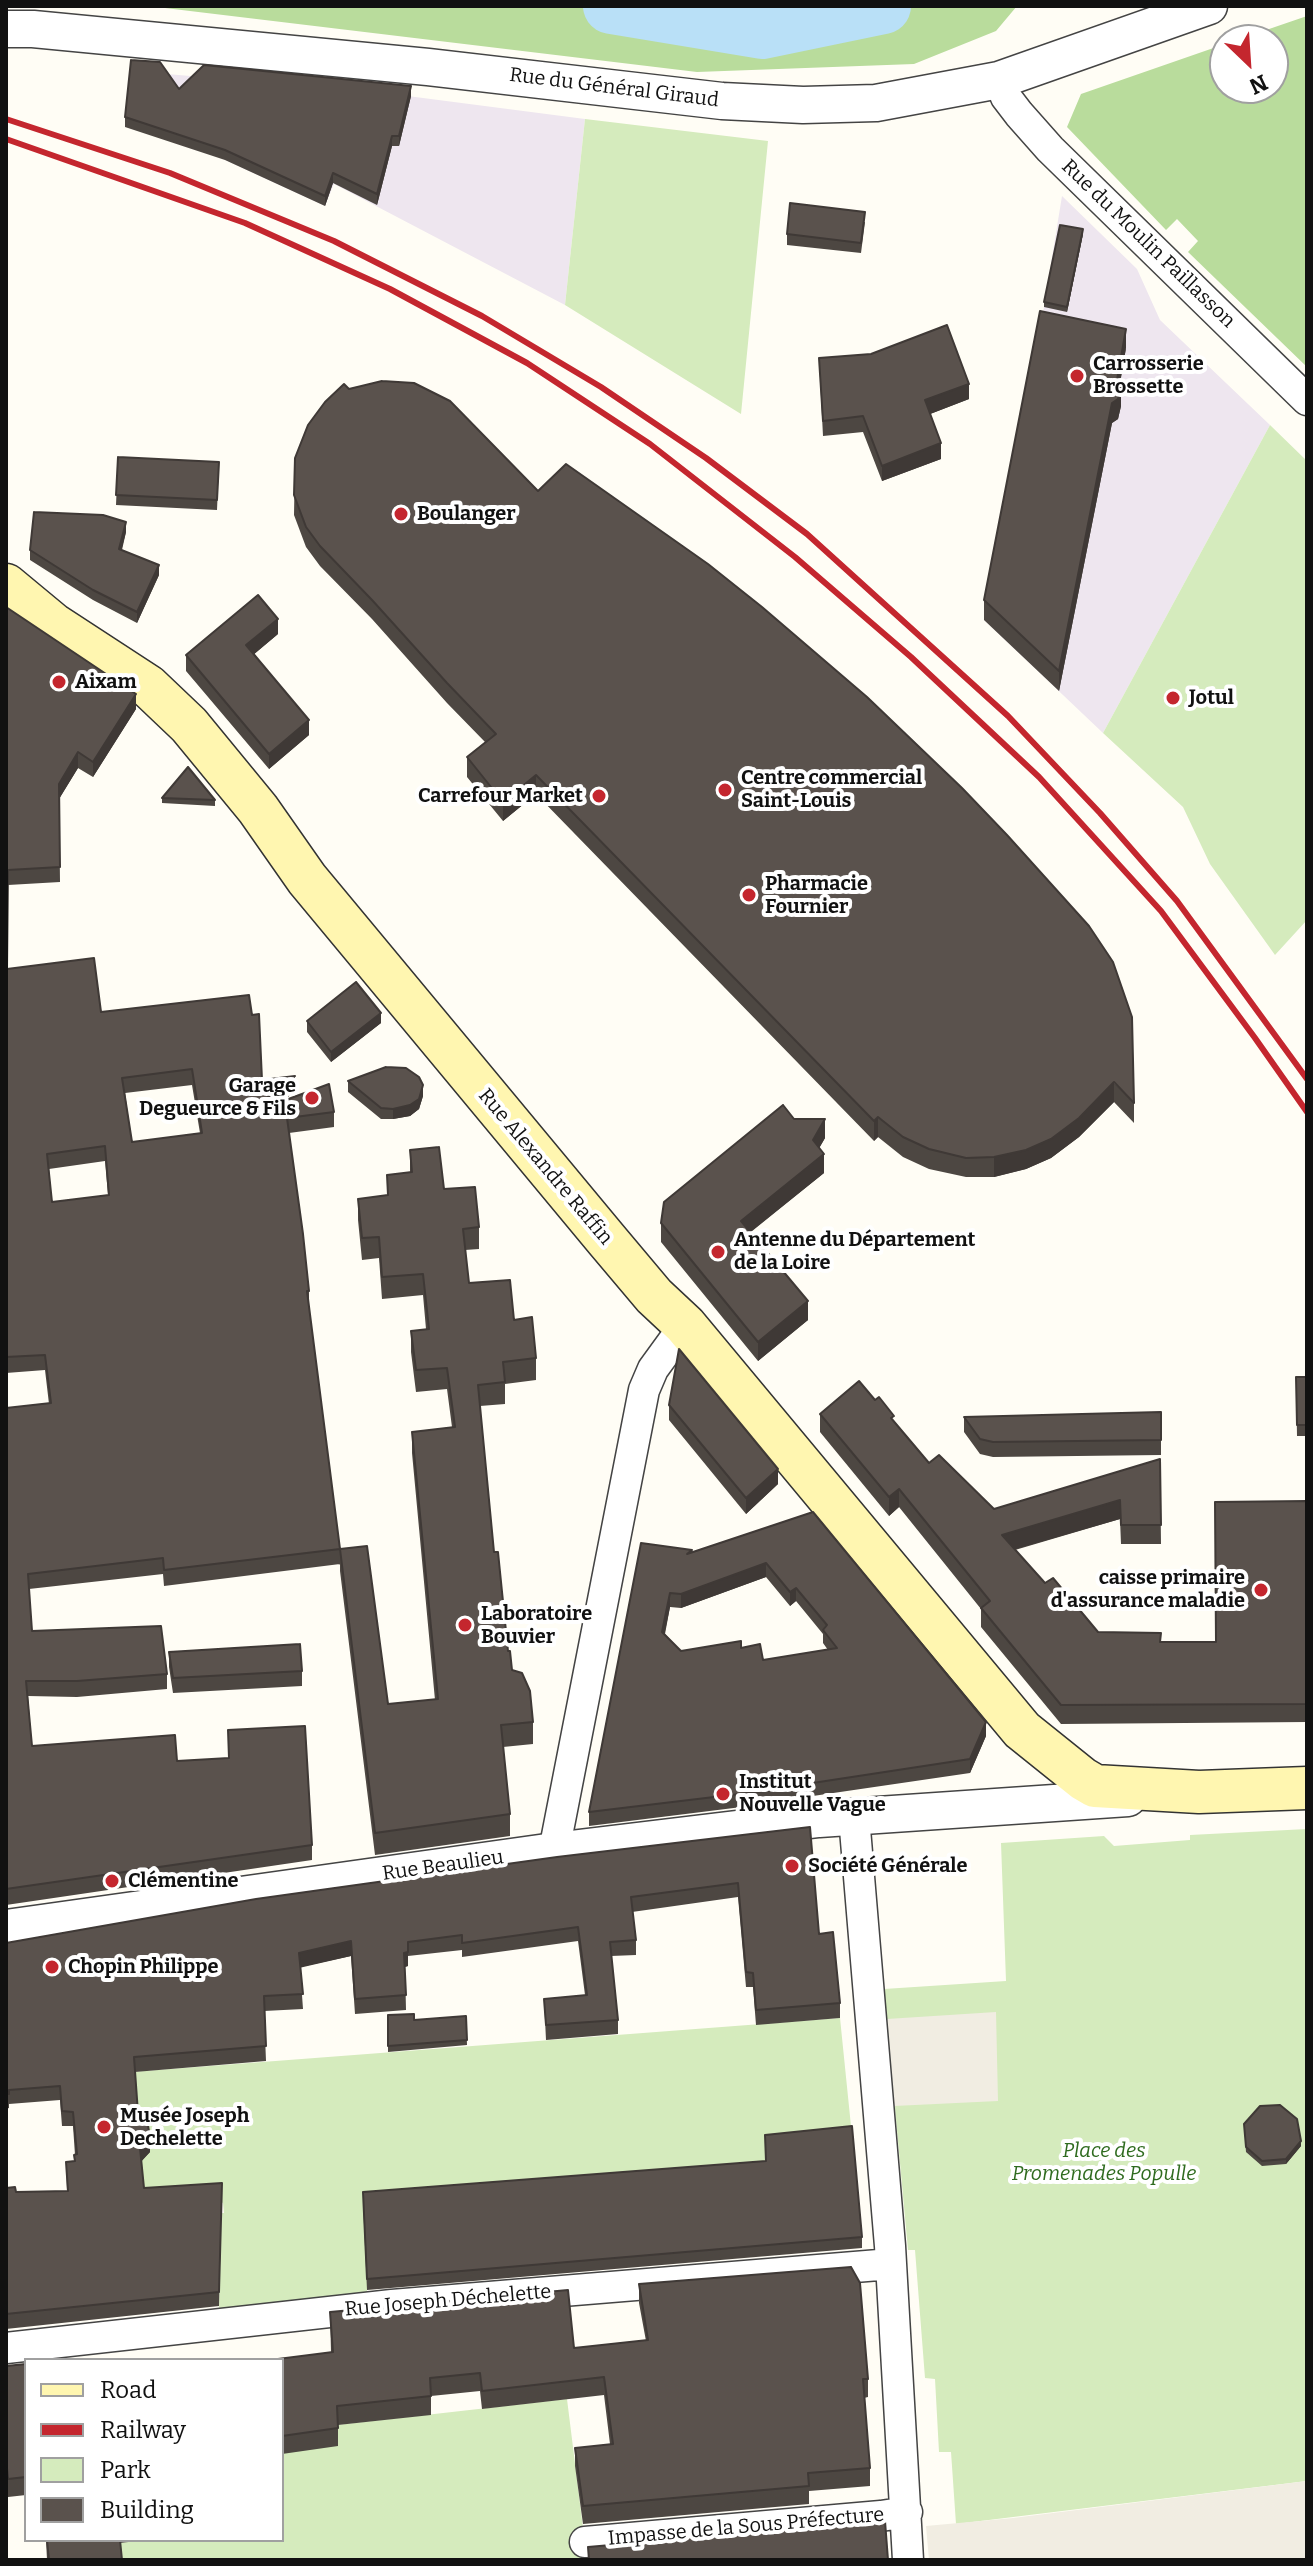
<!DOCTYPE html>
<meta charset="utf-8">
<style>
body{margin:0}
#map{position:relative;width:1313px;height:2566px;overflow:hidden;background:#fffdf5;font-family:Bitter,serif}
canvas{display:block}
.frame{position:absolute;inset:0;border:8px solid #111;pointer-events:none}
.legend{position:absolute;left:24px;top:2358px;width:260px;height:184px;box-sizing:border-box;background:#fff;border:2px solid #a0a0a0;margin:0;padding:10px 14px;list-style:none;font-size:24px;color:#111}
.legend li{display:flex;align-items:center;gap:16px;height:40px}
.legend b{width:40px;border:2px solid #a0a0a0}
.north{position:absolute;left:1209px;top:24px;width:80px;height:80px;box-sizing:border-box;background:#fff;border:2px solid #a0a0a0;border-radius:50%;rotate:155deg;font-size:22px;font-weight:700;line-height:32px;text-align:center;color:#111}
.north::after{content:'';display:block;margin:auto;width:28px;height:36px;background:#c4262e;clip-path:polygon(50% 0,100% 100%,50% 72%,0 100%)}
</style>
<div id="map">
<canvas width="1313" height="2566"></canvas>
<div class="frame"></div>
<ul class="legend">
<li><b style="height:10px;background:#fff6b0"></b>Road</li>
<li><b style="height:10px;background:#c4262e"></b>Railway</li>
<li><b style="height:22px;background:#d5ebbd"></b>Park</li>
<li><b style="height:22px;background:#5a524d"></b>Building</li>
</ul>
<div class="north">N</div>
</div>
<script>
const c = document.querySelector('canvas').getContext('2d');
c.lineJoin = 'round';
function fillPath(path, color) { c.fillStyle = color; c.fill(path, 'evenodd'); }
const shape = rows => new Path2D(rows.map(r => 'M' + r).join(''));
function stroke(path, color, width, dash) { c.strokeStyle = color; c.lineWidth = width; c.lineCap = dash ? 'butt' : 'round'; c.setLineDash(dash || []); c.stroke(path); }
function label(font, color, halo, rows, align = 'center') {
  c.font = font + ' Bitter,serif'; c.lineWidth = 8; c.setLineDash([]); c.textBaseline = 'middle'; c.strokeStyle = halo; c.fillStyle = color; for (const [text, x, y, turn = 0] of rows) {
    c.save(); c.translate(x, y); c.rotate((+turn || 0) * Math.PI / 180); c.textAlign = isNaN(turn) ? turn : align; if (halo) c.strokeText(text, 0, 0); c.fillText(text, 0, 0); c.restore();
  }
}
const industrial = shape([
 [131,71,369,91,585,119,565,305,334,184,325,206,225,160],
 [1062,196,1137,269,1160,320,1270,425,1103,733,984,620,1040,331]
]);
const green = shape([
 [585,119,768,141,741,414,565,305],
 [1270,425,1307,461,1307,920,1275,955,1210,864,1183,807,1103,733],
 [1307,1829,1307,2481,956,2524,951,2452,939,2452,935,2379,925,2378,915,2250,908,2250,884,1989,1006,1981,1001,1843,1104,1836,1114,1846,1190,1840,1190,1835],
 [840,2018,852,2136,766,2171,367,2248,367,2294,219,2309,221,2213,224,2213,223,2203,214,2198,144,2203,131,2072],
 [567,2399,587,2560,120,2560,119,2543,145,2540,282,2540,282,2412,337,2425]
]);
const forest = shape([
 [168,6,1017,6,996,31,914,64,697,72,165,8],
 [1307,16,1307,367,1188,252,1198,241,1177,219,1166,230,1067,127,1081,94,1225,44,1225,88,1273,88,1273,40,1237,40]
]);
const plaza = shape([
 [996,2012,998,2101,894,2106,887,2019],
 [1307,2481,1307,2560,929,2560,926,2526,1013,2518]
]);
const river = shape([
 [611,6,762,31,883,6]
]);
const minor = shape([
 [999,80,1006,97,1019,114,1050,149,1307,400],
 [854,1817,890,2246,908,2560],
 [554,1851,644,1390,653,1369,685,1325],
 [6,2348,392,2305,891,2264],
 [585,2542,881,2516,907,2512]
]);
const tertiary = shape([
 [6,29,33,29,428,67,722,101,803,105,876,103,999,80,1209,6],
 [6,1928,554,1851,819,1819,1128,1798]
]);
const secondary = shape([
 [6,585,53,624,148,686,189,725,258,809,307,879,606,1239,654,1296,685,1325,1022,1730,1083,1779,1095,1786,1199,1792,1307,1788]
]);
const rail = shape([
 [6,119,170,173,334,241,482,316,601,387,706,458,807,534,1008,716,1100,813,1177,901,1307,1079],
 [6,139,245,223,390,289,527,363,650,444,795,557,911,657,1039,777,1161,911,1255,1038,1307,1112]
]);
const wall = shape([
 [179,89,411,96,399,146,392,146,377,205,333,183,325,206,225,160,125,127,125,117],
 [865,222,861,253,787,245,787,234],
 [1083,234,1067,312,1044,307,1044,302],
 [1126,348,1120,384,1121,406,1118,419,1112,423,1059,691,984,620,984,600],
 [819,358,969,399,930,414,941,459,882,481,863,432,823,436],
 [414,383,1134,1103,1134,1123,1114,1102,1079,1137,1051,1158,1026,1169,994,1177,966,1177,929,1169,903,1157,878,1137,874,1141,536,794,503,821,467,777,467,757,485,742,447,703,372,619,320,566,306,547,294,515,295,458,349,389],
 [118,457,219,462,217,510,116,505],
 [126,532,122,550,159,575,137,623,93,600,30,560,30,550],
 [6,607,136,709,93,777,78,768,59,799,60,882,8,885,8,969,101,1012,262,1080,295,1091,282,1102,334,1112,334,1127,289,1133,309,1291,309,1306,340,1549,340,1564,164,1586,163,1574,29,1589,32,1631,167,1674,167,1689,77,1697,28,1696,32,1746,177,1761,228,1758,228,1730,312,1845,312,1860,6,1905,6,1408,49,1404,45,1370,6,1373],
 [192,1085,200,1133,132,1142,125,1093],
 [105,1161,108,1195,52,1202,49,1169],
 [278,634,254,654,309,735,269,769,186,671,186,655],
 [162,798,215,800,215,806,162,803],
 [307,1021,381,1023,331,1062,307,1032],
 [348,1081,423,1096,419,1109,410,1116,393,1119,381,1119,348,1092],
 [794,1119,825,1138,819,1148,824,1173,750,1232,808,1320,758,1361,661,1242,661,1223],
 [410,1150,479,1227,479,1249,465,1250,469,1283,514,1320,536,1358,536,1380,505,1384,505,1404,480,1406,494,1552,508,1651,512,1670,533,1722,533,1744,503,1747,510,1814,510,1836,375,1855,340,1571,340,1549,388,1704,435,1700,412,1453,412,1432,452,1427,447,1389,416,1392,411,1352,411,1331,426,1329,423,1295,382,1299,379,1258,362,1260,358,1220,358,1199,387,1195,387,1175,410,1172],
 [1296,1377,1307,1377,1307,1436,1297,1436],
 [669,1405,778,1484,746,1514,669,1420],
 [1161,1412,1161,1455,993,1457,980,1454,964,1432,964,1417],
 [820,1414,894,1421,929,1463,994,1509,1160,1459,1161,1544,1121,1544,1120,1519,1015,1550,1045,1583,1098,1632,1160,1642,1216,1642,1307,1501,1307,1722,1061,1724,981,1627,981,1609,899,1507,889,1516,820,1432],
 [813,1512,986,1736,970,1773,806,1797,806,1799,589,1826,589,1812,641,1543,692,1553],
 [766,1577,790,1606,796,1601,823,1634,823,1643,828,1650,763,1660,741,1648,681,1651,665,1634,670,1607,681,1608],
 [169,1652,302,1671,302,1686,173,1693,169,1667],
 [810,1827,819,1934,840,2003,840,2018,756,2025,753,1987,746,1987,738,1897,632,1912,636,1940,636,1955,611,1956,618,2020,618,2034,546,2040,544,1999,585,1995,578,1941,462,1957,462,1950,408,1956,408,1966,405,1967,406,2010,355,2014,351,1956,300,1967,303,2009,264,2011,266,2061,135,2072,138,2113,150,2152,141,2161,144,2188,222,2183,219,2306,6,2329,6,2188,16,2192,67,2191,66,2162,74,2161,74,2155,75,2155,73,2126,62,2126,60,2100,9,2104,9,2108,6,2109,6,1943],
 [388,2015,414,2020,466,2016,467,2045,388,2052],
 [1244,2124,1301,2146,1286,2164,1262,2166,1246,2152],
 [363,2203,862,2237,862,2248,367,2290],
 [639,2284,868,2379,868,2397,864,2398,870,2468,870,2486,809,2491,809,2504,583,2524,575,2466,575,2448,610,2444,604,2395,482,2409,480,2391,431,2396,431,2415,338,2425,338,2446,282,2454,282,2360,331,2352,330,2312,574,2348,646,2341,639,2303],
 [26,2364,26,2495,8,2497,6,2475,6,2366],
 [46,2540,145,2540,120,2543,122,2560,47,2560]
]);
const shadedWall = shape([
 [411,86,411,96,399,146,399,136],
 [392,136,392,146,377,205,377,194],
 [333,173,333,183,325,206,325,196],
 [1083,229,1083,234,1067,312,1067,307],
 [1126,329,1126,348,1117,399,1117,380],
 [969,384,969,399,925,416,925,400],
 [1121,386,1121,406,1118,419,1112,423,1059,691,1059,671,1112,403],
 [941,443,941,459,882,481,882,466],
 [126,522,126,532,119,559,119,549],
 [159,565,159,575,137,623,137,612],
 [278,619,278,634,246,661,246,645],
 [136,694,136,709,93,777,93,762],
 [309,720,309,735,269,769,269,754],
 [78,752,78,768,59,799,59,784],
 [536,775,536,794,503,821,503,802],
 [381,1013,381,1023,331,1062,331,1052],
 [295,1076,295,1091,245,1131,245,1115],
 [1114,1082,1114,1102,1079,1137,1051,1158,1026,1169,994,1177,994,1157],
 [423,1085,423,1096,419,1109,410,1116,393,1119,393,1109],
 [878,1117,878,1137,874,1141,874,1121],
 [825,1119,825,1138,813,1159,813,1140],
 [824,1154,824,1173,741,1240,741,1221],
 [808,1301,808,1320,758,1361,758,1342],
 [778,1469,778,1484,746,1514,746,1498],
 [899,1489,899,1507,889,1516,889,1497],
 [1120,1500,1120,1519,1002,1553,1002,1535],
 [766,1563,766,1577,681,1608,681,1594],
 [796,1588,796,1601,790,1606,790,1592],
 [670,1593,670,1607,662,1646,662,1632],
 [986,1722,986,1736,970,1773,970,1759],
 [351,1941,351,1956,299,1968,299,1953],
 [408,1942,408,1966,404,1967,404,1953],
 [150,2138,150,2152,140,2163,140,2148],
 [1301,2141,1301,2146,1286,2164,1286,2159]
]);
const building = shape([
 [131,60,160,62,179,89,204,65,411,86,399,136,392,136,377,194,333,173,325,196,225,150,125,117,131,60],
 [790,203,865,212,861,243,787,234,790,203],
 [1060,225,1083,229,1067,307,1044,302,1060,225],
 [1040,311,1126,329,1117,380,1121,386,1118,399,1112,403,1059,671,984,600,1040,311],
 [947,325,969,384,925,400,941,443,882,466,863,416,823,421,819,358,871,354,947,325],
 [382,381,414,383,450,401,538,491,566,464,708,564,762,607,867,697,962,788,1007,835,1089,926,1113,962,1132,1017,1134,1103,1114,1082,1079,1118,1051,1139,1026,1150,994,1157,966,1158,929,1149,903,1137,878,1117,874,1121,536,775,503,802,467,757,496,734,447,683,372,600,320,546,306,527,294,495,295,458,308,425,325,402,344,384,349,389,382,381],
 [118,457,219,462,217,500,116,495,118,457],
 [34,512,103,515,126,522,119,549,159,565,137,612,93,590,30,550,34,512],
 [258,595,278,619,246,645,309,720,269,754,186,655,258,595],
 [6,607,136,694,93,762,78,752,59,784,60,867,8,870,7,969,94,958,101,1012,249,995,252,1015,259,1014,262,1080,295,1076,245,1115,329,1084,334,1112,287,1118,303,1234,309,1291,307,1291,340,1549,164,1570,163,1558,28,1574,32,1631,161,1626,167,1674,77,1681,26,1681,32,1746,175,1735,177,1761,229,1758,228,1730,305,1726,312,1845,6,1889,6,1408,51,1403,45,1355,6,1357,6,607],
 [192,1069,202,1133,132,1142,122,1078,192,1069],
 [105,1146,109,1195,52,1202,47,1154,105,1146],
 [188,767,215,800,162,798,188,767],
 [356,982,381,1013,331,1052,307,1021,356,982],
 [386,1067,406,1068,419,1077,423,1085,419,1099,410,1105,393,1109,381,1108,348,1081,386,1067],
 [783,1105,794,1119,825,1119,813,1140,824,1154,741,1221,808,1301,758,1342,661,1223,664,1202,783,1105],
 [439,1147,444,1189,475,1187,479,1227,463,1229,469,1283,510,1280,514,1320,532,1317,536,1358,503,1362,505,1382,478,1385,494,1552,498,1552,508,1651,510,1651,512,1670,522,1673,530,1691,533,1722,501,1725,510,1814,375,1833,340,1549,367,1546,388,1704,438,1699,412,1432,455,1427,447,1368,416,1370,411,1331,429,1329,423,1274,382,1277,379,1237,362,1238,358,1199,388,1195,387,1175,412,1172,410,1150,439,1147],
 [679,1349,778,1469,746,1498,669,1405,679,1349],
 [1296,1377,1307,1377,1307,1425,1297,1425,1296,1377],
 [859,1381,875,1400,879,1397,894,1416,891,1418,929,1463,939,1455,994,1509,1160,1459,1161,1525,1121,1525,1120,1500,1002,1535,1045,1583,1053,1578,1098,1632,1161,1633,1160,1642,1216,1642,1215,1502,1307,1501,1307,1704,1061,1705,981,1608,990,1601,899,1489,889,1497,820,1414,859,1381],
 [1161,1412,1161,1440,993,1442,980,1439,964,1417,1161,1412],
 [813,1512,986,1722,970,1759,806,1784,806,1786,589,1812,641,1543,692,1550,687,1554,813,1512],
 [766,1563,790,1592,796,1588,827,1625,823,1630,837,1648,763,1660,760,1644,741,1648,741,1641,681,1651,662,1632,670,1593,681,1594,766,1563],
 [300,1644,302,1671,173,1678,169,1652,300,1644],
 [810,1827,819,1934,833,1932,840,2003,756,2010,753,1973,746,1972,738,1883,631,1897,636,1940,610,1942,618,2020,546,2025,544,1999,587,1995,578,1927,462,1943,462,1935,408,1942,408,1952,404,1953,406,1995,355,1999,351,1941,299,1953,303,1994,264,1996,266,2046,134,2057,138,2113,147,2119,150,2138,140,2148,144,2188,222,2183,219,2292,6,2314,6,2188,15,2187,16,2192,68,2191,66,2162,75,2161,74,2155,77,2154,73,2112,62,2111,60,2086,9,2090,9,2094,6,2094,6,1943,256,1899,557,1857,810,1827],
 [414,2014,414,2020,466,2016,467,2040,388,2046,388,2015,414,2014],
 [1280,2105,1297,2119,1301,2141,1286,2159,1262,2161,1246,2147,1244,2124,1260,2106,1280,2105],
 [852,2126,862,2237,367,2279,363,2192,766,2161,765,2135,852,2126],
 [851,2267,860,2283,868,2379,863,2379,870,2468,808,2473,809,2486,583,2506,575,2448,613,2444,604,2377,482,2391,480,2373,430,2378,431,2396,337,2406,338,2428,282,2436,282,2360,270,2360,333,2352,330,2312,568,2290,574,2348,648,2340,639,2284,851,2267],
 [26,2364,26,2477,8,2479,6,2457,6,2366,26,2364],
 [885,2521,888,2560,589,2560,588,2547,885,2521],
 [47,2540,120,2540,122,2560,49,2560,47,2540]
]);
const markers = [
 [1077,376,8,"#c4262e"],
 [401,514,8,"#c4262e"],
 [59,682,8,"#c4262e"],
 [1173,698,8,"#c4262e"],
 [725,790,8,"#c4262e"],
 [599,796,8,"#c4262e"],
 [749,895,8,"#c4262e"],
 [312,1098,8,"#c4262e"],
 [718,1252,8,"#c4262e"],
 [1261,1590,8,"#c4262e"],
 [465,1625,8,"#c4262e"],
 [723,1794,8,"#c4262e"],
 [792,1866,8,"#c4262e"],
 [112,1881,8,"#c4262e"],
 [52,1967,8,"#c4262e"],
 [104,2127,8,"#c4262e"]
];
const streetNames = [
 ["Rue du Général Giraud",614,88,7],
 ["Rue du Moulin Paillasson",1148,244,44],
 ["Rue Alexandre Raffin",545,1167,50],
 ["Rue Beaulieu",443,1866,-8],
 ["Rue Joseph Déchelette",448,2301,-5],
 ["Impasse de la Sous Préfecture",746,2527,-5]
];
const poiNames = [
 ["Carrosserie",1093,364],
 ["Brossette",1093,387],
 ["Boulanger",417,514],
 ["Aixam",75,682],
 ["Jotul",1189,698],
 ["Centre commercial",741,778],
 ["Saint-Louis",741,801],
 ["Carrefour Market",583,796,"right"],
 ["Pharmacie",765,884],
 ["Fournier",765,907],
 ["Garage",296,1086,"right"],
 ["Degueurce & Fils",296,1109,"right"],
 ["Antenne du Département",734,1240],
 ["de la Loire",734,1263],
 ["caisse primaire",1245,1578,"right"],
 ["d'assurance maladie",1245,1601,"right"],
 ["Laboratoire",481,1614],
 ["Bouvier",481,1637],
 ["Institut",739,1782],
 ["Nouvelle Vague",739,1805],
 ["Société Générale",808,1866],
 ["Clémentine",128,1881],
 ["Chopin Philippe",68,1967],
 ["Musée Joseph",120,2116],
 ["Dechelette",120,2139]
];
const parkNames = [
 ["Place des",1104,2151],
 ["Promenades Populle",1104,2174]
];
fillPath(industrial, '#eee6ef');
fillPath(green, '#d5ebbd');
fillPath(forest, '#b9dc9c');
fillPath(plaza, '#f1ede2');
stroke(river, '#b9e0f7', 56);
stroke(minor, '#444', 33);
stroke(tertiary, '#444', 39);
stroke(secondary, '#333', 45);
stroke(minor, '#fff', 30);
stroke(tertiary, '#fff', 36);
stroke(secondary, '#fff6b0', 42);
stroke(rail, '#c4262e', 6);
fillPath(wall, '#4d4742');
fillPath(shadedWall, '#3f3936');
fillPath(building, '#5a524d');
stroke(building, '#3f3936', 2);
for (const [x, y, r, color] of markers) { const dot = new Path2D(); dot.arc(x, y, r, 0, 2 * Math.PI); c.fillStyle = color; c.fill(dot); stroke(dot, '#fff', 3); }
label('20px', '#111', '#fff', streetNames);
label('bold 20px', '#111', '#fff', poiNames, 'left');
label('italic 20px', '#2f6b1f', '#fff', parkNames);
</script>
